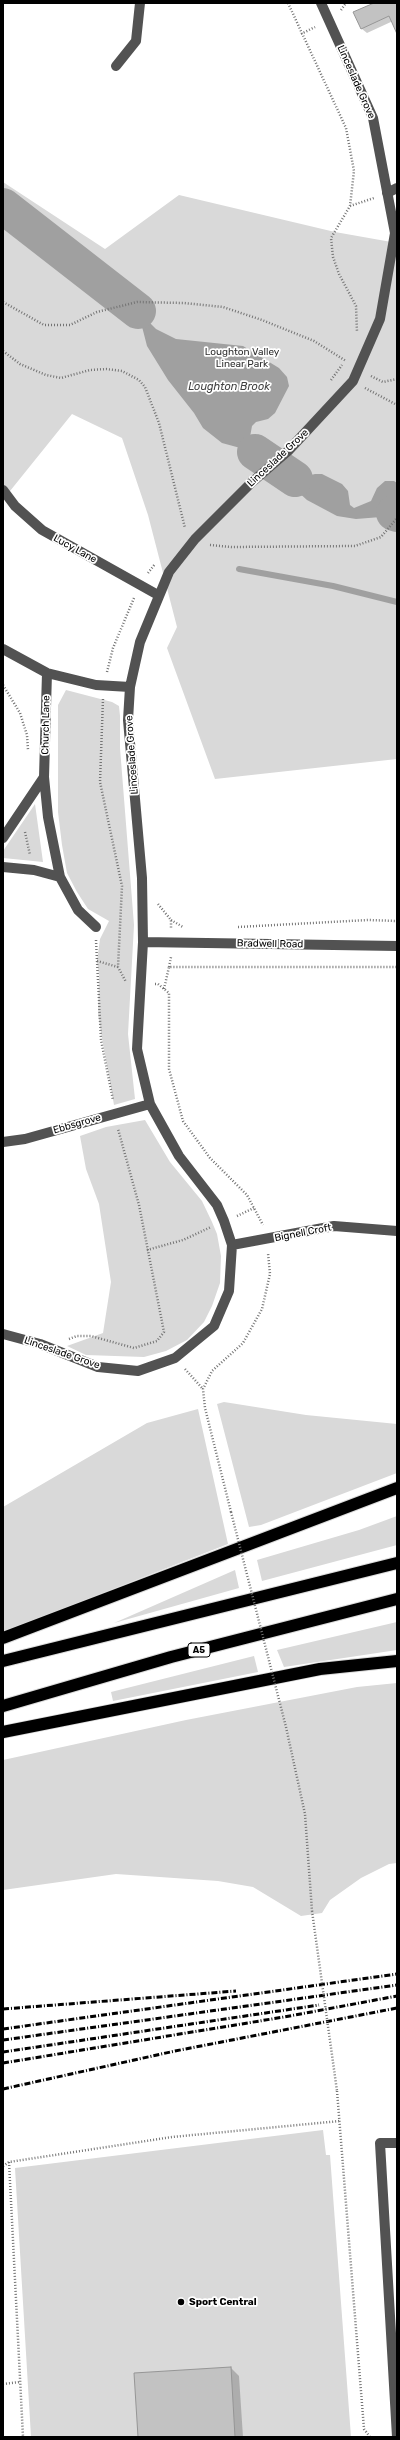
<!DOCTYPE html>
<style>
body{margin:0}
#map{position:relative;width:400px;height:2440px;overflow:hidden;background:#fff;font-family:Rubik,sans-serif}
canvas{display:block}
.frame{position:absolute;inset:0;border:4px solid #000;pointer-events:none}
</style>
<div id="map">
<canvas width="400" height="2440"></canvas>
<div class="frame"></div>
</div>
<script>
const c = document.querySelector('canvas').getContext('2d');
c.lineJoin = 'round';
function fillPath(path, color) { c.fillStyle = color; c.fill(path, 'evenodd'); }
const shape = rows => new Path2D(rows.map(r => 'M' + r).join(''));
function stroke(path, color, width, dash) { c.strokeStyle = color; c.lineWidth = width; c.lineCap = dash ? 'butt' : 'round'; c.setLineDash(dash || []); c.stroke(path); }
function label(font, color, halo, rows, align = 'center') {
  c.font = font + ' Rubik,sans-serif'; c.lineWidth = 3.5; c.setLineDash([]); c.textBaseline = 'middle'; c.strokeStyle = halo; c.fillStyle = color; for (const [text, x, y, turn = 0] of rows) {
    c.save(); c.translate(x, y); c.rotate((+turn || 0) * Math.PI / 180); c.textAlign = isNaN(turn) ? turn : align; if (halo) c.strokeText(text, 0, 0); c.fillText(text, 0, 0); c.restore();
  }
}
const green = shape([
 [3,182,105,249,179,195,335,232,397,243,397,759,215,779,167,648,177,627,148,515,122,438,72,414,6,496,3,490],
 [66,690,112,702,119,706,120,716,120,748,134,925,128,1034,135,1099,114,1105,98,1015,99,975,97,961,100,939,109,921,88,909,77,892,67,873,62,845,58,812,58,705],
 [35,804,43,862,3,858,3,851],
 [145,1120,170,1162,202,1201,212,1222,217,1234,221,1256,220,1283,212,1306,204,1322,187,1340,166,1351,144,1357,86,1355,67,1346,103,1333,111,1282,99,1204,86,1169,80,1136,106,1127],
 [224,1402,306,1415,397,1424,397,1473,261,1525,249,1527,217,1404],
 [198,1409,228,1544,3,1632,3,1507,147,1423],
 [397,1516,397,1545,262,1581,257,1560,359,1530],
 [235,1570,239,1588,114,1623],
 [397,1622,397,1650,284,1667,277,1650],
 [254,1656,258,1672,113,1701,111,1692],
 [397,1683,397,1863,389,1864,361,1878,330,1900,322,1913,301,1916,253,1887,218,1881,116,1874,3,1890,3,1760,186,1720,357,1687],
 [323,2130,326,2155,330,2155,351,2437,31,2437,15,2168]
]);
const water = shape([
 [138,311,156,329,176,339,243,346,279,368,287,377,289,386,275,413,268,419,256,422,252,426,250,437,258,445,255,452,222,443,203,428,194,413,168,380,147,346],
 [315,474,322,474,342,484,348,491,350,505,354,508,371,501,377,488,385,481,394,481,397,483,397,508,394,513,381,517,356,519,337,516,307,500,296,490,295,479]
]);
const shadow = shape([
 [376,3,397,3,397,31,393,21,367,33,362,29,354,13],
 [231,2368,239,2376,243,2437,139,2437]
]);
const stream = shape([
 [239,569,333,586,397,602]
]);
const river = shape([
 [3,206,138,311],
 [255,452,295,479],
 [394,513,397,514]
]);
const building = shape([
 [374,3,397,3,397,34,389,16,361,29,353,12,374,3],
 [231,2367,235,2437,138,2437,134,2373,231,2367]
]);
const path = shape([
 [288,3,346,128,354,171,350,206,331,238,333,257,339,274,356,306,357,332],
 [341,10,346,3],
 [301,34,315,27],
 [350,206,374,198],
 [3,302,44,325,70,325,97,312,137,302,184,303,223,307,262,320,314,341,346,361],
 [3,351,20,364,46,375,61,378,90,370,106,369,122,371,139,380,145,387,159,423,185,528],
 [371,376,383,382,397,379],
 [331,380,342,365],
 [365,388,397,405],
 [210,545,231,547,355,546,381,537,397,518],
 [148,573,155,564],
 [107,672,113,648,134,598],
 [3,685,20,713,27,735,28,750],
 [103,699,100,782,122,886,118,967,126,982],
 [25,832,30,855],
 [158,904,171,920,171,929],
 [171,920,183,927],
 [238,927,368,920,397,921],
 [96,940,97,961,118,967],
 [97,961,101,1040,113,1100],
 [169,967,171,957],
 [155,984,158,984,169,993,169,1069,183,1121,210,1158,247,1195,263,1225],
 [164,989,169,967,397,967],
 [237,1216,254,1208],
 [147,1250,183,1240,211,1227],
 [69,1339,77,1336,91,1336,134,1348,157,1341,164,1332,139,1205,118,1129],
 [185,1369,203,1389],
 [231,1512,205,1408,203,1389,212,1371,243,1343,262,1309,270,1274,268,1253],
 [286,1727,305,1814,312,1911],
 [337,2091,364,2429,370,2437],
 [9,2162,23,2437],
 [3,2166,9,2162,172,2137,340,2121],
 [3,2384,20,2382]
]);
const minor = shape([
 [116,66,136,41,140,3],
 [387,193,397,188],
 [3,490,15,506,42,530,158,595],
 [3,649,47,673,96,685,130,687],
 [44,777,48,817,60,877,78,910,96,927],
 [3,838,44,777,47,673],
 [3,867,34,870,60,877],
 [143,942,397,946],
 [3,1142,25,1139,150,1104],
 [232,1245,334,1226,397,1231],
 [3,1334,40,1344,98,1367,138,1371,175,1358,214,1326,229,1291,232,1245,224,1221,217,1205,179,1156,150,1104,137,1049,143,942,142,878,128,720,130,687,140,642,169,572,195,539,251,483,288,451,353,381,380,319,395,233,373,118,321,3],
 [397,2437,380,2143,397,2143]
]);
const highway = shape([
 [3,1638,397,1488],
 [3,1661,397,1563],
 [3,1706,171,1657,397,1599],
 [3,1732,320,1669,397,1661]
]);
const rail = shape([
 [3,2009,236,1991],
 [3,2029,397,1974],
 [3,2040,397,1985],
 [3,2052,319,2005],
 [3,2063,284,2017,397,1996],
 [3,2089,175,2051,397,2008]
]);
const pathBridge = shape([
 [231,1512,286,1727],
 [312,1911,337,2091]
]);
const markers = [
 [181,2302,4,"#000"]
];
const shields = [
 [199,1650,22]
];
const shieldNames = [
 ["A5",199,1650]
];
const streetNames = [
 ["Linceslade Grove",356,82,66],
 ["Linceslade Grove",278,458,-43],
 ["Lucy Lane",75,549,29],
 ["Church Lane",46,725,-89],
 ["Linceslade Grove",132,755,-94],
 ["Bradwell Road",270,944,1],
 ["Ebbsgrove",77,1124,-16],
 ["Bignell Croft",303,1233,-11],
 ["Linceslade Grove",62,1353,19]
];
const parkNames = [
 ["Loughton Valley",242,352],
 ["Linear Park",242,364]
];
const poiNames = [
 ["Sport Central",189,2302]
];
const waterNames = [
 ["Loughton Brook",229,387]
];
fillPath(green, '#d9d9d9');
fillPath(water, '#a0a0a0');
fillPath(shadow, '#0003');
stroke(stream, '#a0a0a0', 6);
stroke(river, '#a0a0a0', 36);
fillPath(building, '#c2c2c2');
stroke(building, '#969696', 1);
stroke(highway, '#dbdbdb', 14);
stroke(path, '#747474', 2.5, [1, 2]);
stroke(minor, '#525252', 10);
stroke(highway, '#000', 12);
stroke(rail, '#000', 3, [6, 2, 1, 2]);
stroke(pathBridge, '#747474', 2.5, [1, 2]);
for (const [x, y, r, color] of markers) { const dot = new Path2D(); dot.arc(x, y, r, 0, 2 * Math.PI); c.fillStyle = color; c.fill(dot); stroke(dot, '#fff', 1.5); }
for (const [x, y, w] of shields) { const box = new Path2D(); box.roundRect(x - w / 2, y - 7, w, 14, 3); c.fillStyle = '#fff'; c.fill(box); stroke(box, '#000', 1); }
label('bold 9px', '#000', null, shieldNames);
label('10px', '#000', '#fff', streetNames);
label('10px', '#303030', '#fff', parkNames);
label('bold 10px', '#000', '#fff', poiNames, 'left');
label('italic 11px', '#414141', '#fff', waterNames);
</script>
